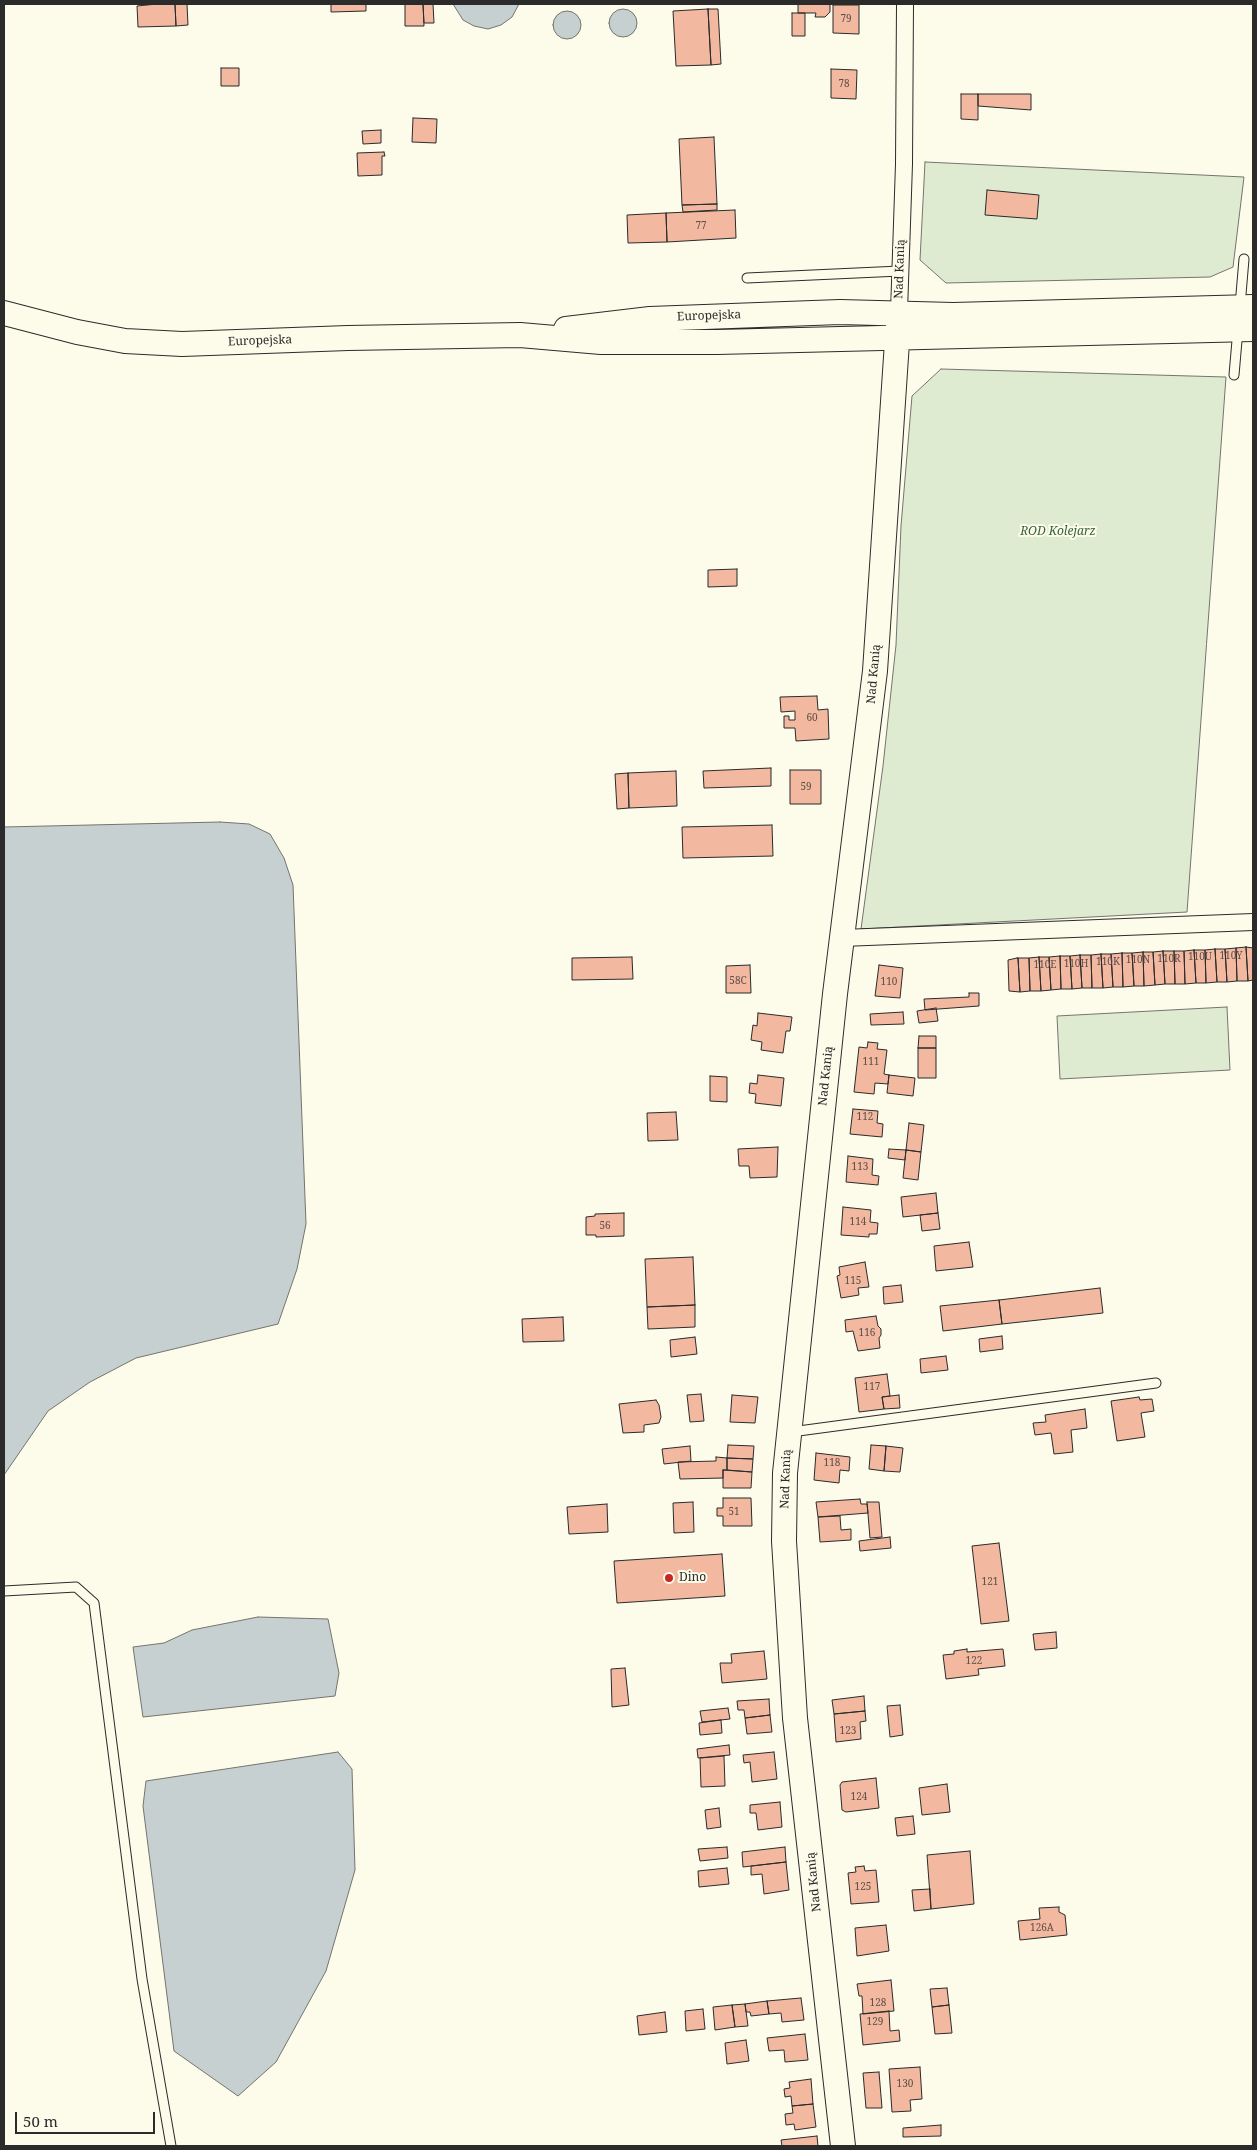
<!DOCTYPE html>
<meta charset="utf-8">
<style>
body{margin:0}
#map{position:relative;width:1257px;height:2150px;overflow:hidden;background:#fdfbea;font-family:"Noto Serif",serif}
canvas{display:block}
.frame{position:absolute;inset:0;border:5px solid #2b2b2b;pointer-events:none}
.scale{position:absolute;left:15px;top:2112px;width:140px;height:22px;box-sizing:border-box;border:2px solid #2b2b2b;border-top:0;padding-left:6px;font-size:15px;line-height:18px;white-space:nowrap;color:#2b2b2b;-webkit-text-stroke:4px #fdfbea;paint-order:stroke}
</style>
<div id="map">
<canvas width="1257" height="2150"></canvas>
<div class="frame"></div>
<div class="scale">50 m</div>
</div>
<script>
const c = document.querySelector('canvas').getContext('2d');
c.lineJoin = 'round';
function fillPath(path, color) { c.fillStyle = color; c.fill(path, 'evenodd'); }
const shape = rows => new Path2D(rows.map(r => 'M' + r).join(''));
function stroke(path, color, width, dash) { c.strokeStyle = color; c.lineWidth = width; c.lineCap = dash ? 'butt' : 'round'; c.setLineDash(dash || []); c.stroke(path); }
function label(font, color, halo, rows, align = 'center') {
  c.font = font + ' "Noto Serif",serif'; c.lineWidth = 4; c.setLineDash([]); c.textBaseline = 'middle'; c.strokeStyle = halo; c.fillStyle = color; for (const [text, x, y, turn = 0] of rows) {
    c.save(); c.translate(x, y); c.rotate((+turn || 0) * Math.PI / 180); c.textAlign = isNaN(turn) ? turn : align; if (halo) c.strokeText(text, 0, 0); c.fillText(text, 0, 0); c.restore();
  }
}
const green = shape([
 [925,162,1244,177,1233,267,1210,277,946,283,920,260,925,162],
 [941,369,1226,377,1187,912,861,929,883,766,896,645,901,526,912,396,941,369],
 [1227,1007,1230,1070,1060,1079,1057,1016,1227,1007]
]);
const water = shape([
 [453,4,519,4,512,17,501,25,488,29,474,26,463,20,453,4],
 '609 23a14 14 0 1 1 28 0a14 14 0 1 1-28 0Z',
 '553 25a14 14 0 1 1 28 0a14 14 0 1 1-28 0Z',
 [220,822,249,824,270,834,284,858,293,885,306,1224,297,1269,278,1324,136,1358,90,1382,48,1411,4,1475,4,827,220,822],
 [258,1617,328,1619,339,1673,335,1696,143,1717,133,1647,164,1643,192,1630,258,1617],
 [338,1752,352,1769,355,1870,326,1971,276,2062,238,2096,174,2051,143,1806,146,1781,338,1752]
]);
const building = shape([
 [157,4,175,4,176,26,138,27,137,6,157,4],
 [175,4,187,4,188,25,176,26,175,4],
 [331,4,366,4,366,11,331,12,331,4],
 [405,4,423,4,424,26,405,26,405,4],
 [423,4,433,4,434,23,424,23,423,4],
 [798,4,830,4,830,12,825,17,815,17,816,13,798,13,798,4],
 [833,5,859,5,859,34,833,33,833,5],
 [708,9,711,65,676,66,673,11,708,9],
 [708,9,718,9,721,64,711,65,708,9],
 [792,13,805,13,805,36,792,36,792,13],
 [221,68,239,68,239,86,221,86,221,68],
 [831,69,857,70,856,99,831,98,831,69],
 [961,94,978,94,978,120,961,119,961,94],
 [978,94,1031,94,1031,110,978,106,978,94],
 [413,118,437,119,436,143,412,142,413,118],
 [381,130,381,143,363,144,362,131,381,130],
 [714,137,717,204,682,205,679,139,714,137],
 [384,152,385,156,382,156,382,175,358,176,357,153,384,152],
 [987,190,1039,195,1037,219,985,215,987,190],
 [717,204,717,210,683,212,682,205,717,204],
 [735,210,736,238,667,242,666,213,735,210],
 [666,213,667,242,628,243,627,215,666,213],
 [737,569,737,586,708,587,708,570,737,569],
 [817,696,818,710,828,709,829,739,796,741,795,728,784,728,784,716,789,716,789,720,795,720,795,711,781,712,780,697,817,696],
 [771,768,771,786,704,788,703,771,771,768],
 [790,770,821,770,821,804,790,804,790,770],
 [676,771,677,806,629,808,628,773,676,771],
 [628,773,629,808,617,809,615,774,628,773],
 [772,825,773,856,683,858,682,827,772,825],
 [1246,947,1253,948,1253,980,1248,981,1246,947],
 [1246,947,1248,981,1237,981,1236,948,1246,947],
 [1236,948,1237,981,1227,982,1225,949,1236,948],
 [1215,949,1225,949,1227,982,1217,982,1215,949],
 [1215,949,1217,982,1206,983,1205,950,1215,949],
 [1194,950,1205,950,1206,983,1196,983,1194,950],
 [1194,950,1196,983,1185,984,1184,951,1194,950],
 [1163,951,1174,951,1175,984,1165,984,1163,951],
 [1163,951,1165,984,1155,985,1153,952,1163,951],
 [1174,951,1184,951,1185,984,1175,984,1174,951],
 [1143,952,1153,952,1155,985,1144,986,1143,952],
 [1143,952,1144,986,1134,986,1132,953,1143,952],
 [1122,953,1132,953,1134,986,1123,987,1122,953],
 [1122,953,1123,987,1113,987,1111,954,1122,953],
 [1101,954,1111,954,1113,987,1103,988,1101,954],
 [1101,954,1103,988,1092,988,1091,955,1101,954],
 [1080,955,1091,955,1092,988,1082,988,1080,955],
 [1080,955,1082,988,1072,989,1070,956,1080,955],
 [1060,956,1070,956,1072,989,1061,989,1060,956],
 [1060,956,1061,989,1051,990,1049,957,1060,956],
 [632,957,633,979,572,980,572,958,632,957],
 [1039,957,1049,957,1051,990,1041,991,1039,957],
 [1039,957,1041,991,1030,991,1029,958,1039,957],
 [1017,958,1018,958,1020,992,1009,991,1008,960,1017,958],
 [1018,958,1029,958,1030,991,1020,992,1018,958],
 [750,965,751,993,726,993,726,966,750,965],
 [879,965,903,968,900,998,875,996,879,965],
 [969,993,979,993,979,1006,925,1010,924,999,969,997,969,993],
 [936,1008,938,1021,919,1023,917,1011,936,1008],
 [903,1012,904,1024,871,1025,870,1014,903,1012],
 [758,1013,792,1017,790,1031,786,1031,783,1053,761,1050,762,1042,751,1040,753,1025,757,1026,758,1013],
 [919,1036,936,1036,936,1048,918,1048,919,1036],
 [868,1042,878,1043,877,1049,887,1050,884,1074,889,1075,888,1084,875,1083,874,1094,854,1092,859,1047,867,1048,868,1042],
 [918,1048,936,1048,936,1078,918,1078,918,1048],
 [758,1075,784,1078,781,1106,755,1103,756,1094,749,1093,750,1083,757,1084,758,1075],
 [889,1075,915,1078,913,1096,887,1093,889,1075],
 [710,1076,727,1077,727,1102,710,1101,710,1076],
 [853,1109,878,1111,877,1123,883,1124,882,1137,850,1134,853,1109],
 [676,1112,678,1140,648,1141,647,1113,676,1112],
 [909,1123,924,1125,921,1152,906,1150,909,1123],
 [778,1147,777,1177,750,1178,749,1166,739,1166,738,1149,778,1147],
 [889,1149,906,1150,905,1160,888,1158,889,1149],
 [906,1150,921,1152,918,1180,903,1178,906,1150],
 [848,1156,873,1159,872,1175,879,1176,878,1185,846,1182,848,1156],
 [936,1193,938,1213,903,1217,901,1197,936,1193],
 [843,1207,871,1210,870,1222,878,1223,877,1234,869,1234,869,1237,841,1235,843,1207],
 [624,1213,624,1236,596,1237,596,1235,586,1235,586,1217,595,1216,595,1214,624,1213],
 [938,1213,940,1229,922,1231,920,1215,938,1213],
 [969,1242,973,1267,936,1271,934,1246,969,1242],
 [693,1257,695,1305,647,1307,645,1259,693,1257],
 [865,1262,869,1287,858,1288,859,1295,841,1298,837,1276,840,1275,839,1267,865,1262],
 [901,1285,903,1302,884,1304,883,1287,901,1285],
 [1100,1288,1103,1313,1002,1324,999,1300,1100,1288],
 [999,1300,1002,1324,943,1331,940,1306,999,1300],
 [695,1305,695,1327,648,1329,647,1307,695,1305],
 [876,1316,878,1326,881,1329,881,1335,879,1338,880,1348,858,1351,853,1331,846,1332,845,1320,876,1316],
 [563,1317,564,1341,523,1342,522,1319,563,1317],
 [1002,1336,1003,1349,980,1352,979,1339,1002,1336],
 [695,1337,697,1354,671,1357,670,1340,695,1337],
 [946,1356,948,1370,921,1373,920,1359,946,1356],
 [887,1374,890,1396,882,1397,884,1409,859,1412,855,1378,887,1374],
 [701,1394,704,1421,690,1422,687,1395,701,1394],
 [732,1395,758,1397,755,1423,730,1422,732,1395],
 [899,1395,900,1408,884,1409,882,1397,899,1395],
 [1139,1397,1140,1400,1152,1399,1154,1411,1141,1413,1145,1437,1117,1441,1111,1401,1139,1397],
 [656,1400,659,1405,661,1417,659,1423,644,1425,644,1432,623,1433,619,1404,656,1400],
 [1085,1409,1087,1428,1071,1430,1073,1452,1054,1454,1051,1433,1035,1435,1033,1423,1046,1422,1045,1415,1085,1409],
 [728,1445,754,1446,753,1459,727,1458,728,1445],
 [871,1445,886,1446,884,1471,869,1469,871,1445],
 [690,1446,691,1461,664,1464,662,1449,690,1446],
 [886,1446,903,1448,900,1472,884,1471,886,1446],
 [816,1453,850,1457,849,1471,840,1470,839,1483,814,1480,816,1453],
 [716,1457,727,1458,727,1470,723,1470,723,1478,680,1479,678,1462,716,1461,716,1457],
 [727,1458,753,1459,752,1472,727,1470,727,1458],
 [723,1470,752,1472,751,1488,723,1488,723,1470],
 [723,1498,751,1498,752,1526,723,1526,723,1516,717,1516,717,1508,723,1508,723,1498],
 [860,1499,861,1504,867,1504,868,1513,818,1517,816,1502,860,1499],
 [693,1502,694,1532,674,1533,673,1503,693,1502],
 [867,1502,879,1502,882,1537,870,1538,867,1502],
 [607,1504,608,1532,569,1534,567,1507,607,1504],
 [840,1516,841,1530,851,1529,851,1540,820,1542,818,1517,840,1516],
 [890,1537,891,1548,860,1551,859,1541,890,1537],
 [999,1543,1009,1621,981,1624,972,1546,999,1543],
 [722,1554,725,1596,617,1603,614,1561,722,1554],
 [1056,1632,1057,1648,1035,1650,1033,1634,1056,1632],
 [967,1649,967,1652,1003,1649,1005,1666,978,1669,979,1675,946,1679,943,1655,954,1654,954,1651,967,1649],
 [764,1651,767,1679,722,1683,720,1663,732,1663,731,1654,764,1651],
 [625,1668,629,1705,612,1707,611,1669,625,1668],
 [864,1696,865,1711,834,1714,832,1700,864,1696],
 [769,1699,770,1715,745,1718,744,1710,738,1710,737,1701,769,1699],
 [900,1705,903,1735,890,1737,887,1706,900,1705],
 [728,1708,730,1719,702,1722,700,1711,728,1708],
 [865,1711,866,1721,860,1722,861,1739,836,1742,834,1714,865,1711],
 [770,1715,772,1732,747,1734,745,1718,770,1715],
 [721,1720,722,1733,700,1735,699,1723,721,1720],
 [729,1745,730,1755,698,1758,697,1749,729,1745],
 [774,1752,777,1779,752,1782,750,1762,744,1763,743,1755,774,1752],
 [724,1756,725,1786,701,1787,700,1758,724,1756],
 [876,1778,879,1808,846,1812,842,1810,840,1785,842,1782,876,1778],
 [947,1784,950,1812,922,1815,919,1788,947,1784],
 [780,1802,782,1827,758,1830,756,1813,750,1813,750,1805,780,1802],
 [719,1808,721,1827,707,1829,705,1810,719,1808],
 [913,1816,915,1834,897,1836,895,1818,913,1816],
 [727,1847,728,1858,700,1861,698,1849,727,1847],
 [785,1847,786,1862,743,1867,742,1852,785,1847],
 [970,1851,974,1904,931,1909,927,1855,970,1851],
 [786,1862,789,1890,764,1894,762,1874,751,1875,751,1866,786,1862],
 [864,1866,865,1871,876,1870,879,1902,851,1904,848,1873,856,1872,855,1867,864,1866],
 [727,1868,729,1884,699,1887,698,1871,727,1868],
 [930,1889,931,1909,914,1911,912,1890,930,1889],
 [1059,1907,1059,1912,1065,1915,1067,1935,1020,1940,1018,1921,1040,1919,1039,1908,1059,1907],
 [886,1925,889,1951,857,1956,855,1928,886,1925],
 [891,1980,894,2011,863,2014,862,1996,859,1996,857,1984,891,1980],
 [947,1988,949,2005,932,2007,930,1989,947,1988],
 [801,1998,804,2020,782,2022,781,2013,769,2014,767,2001,801,1998],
 [767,2001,769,2014,751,2016,750,2012,746,2012,745,2004,767,2001],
 [745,2004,748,2026,735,2027,732,2005,745,2004],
 [732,2005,735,2027,715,2030,713,2007,732,2005],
 [949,2005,952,2033,935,2034,932,2007,949,2005],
 [703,2009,705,2029,686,2031,685,2011,703,2009],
 [889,2011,890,2031,899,2030,900,2041,863,2045,860,2014,889,2011],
 [665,2012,667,2032,639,2035,637,2016,665,2012],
 [805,2034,808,2060,785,2062,784,2050,769,2051,767,2038,805,2034],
 [746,2040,749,2061,727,2064,725,2043,746,2040],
 [920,2067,922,2099,910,2100,911,2111,892,2112,889,2069,920,2067],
 [879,2072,882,2108,866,2108,863,2073,879,2072],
 [811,2079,813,2104,792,2106,791,2096,785,2097,784,2089,790,2088,789,2082,811,2079],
 [813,2104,816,2127,795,2130,794,2124,786,2125,785,2114,793,2113,792,2106,813,2104],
 [941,2125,941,2136,903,2137,903,2128,941,2125],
 [817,2136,818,2146,782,2146,781,2140,817,2136]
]);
const lane = shape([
 [747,278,900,271],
 [1240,306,1244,259],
 [1234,375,1238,329],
 [791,1432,1156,1383],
 [4,1591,76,1587,94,1603,142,1979,171,2146]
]);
const street = shape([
 [899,312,904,164,905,4],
 [842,938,1253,922]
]);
const secondary = shape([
 [4,313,77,332,125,341,182,344,348,338,520,335,601,342,717,342,1253,329],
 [566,329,650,319,840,312,953,315,1253,307],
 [843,2146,795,1718,784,1541,785,1473,835,994,875,671,899,312]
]);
const markers = [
 [669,1578,5,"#c62828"]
];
const numberNames = [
 ["79",846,19],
 ["78",844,84],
 ["77",701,226],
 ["60",812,718],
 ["59",806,787],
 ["110Y",1231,956],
 ["110U",1200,957],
 ["110R",1169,959],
 ["110N",1138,960],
 ["110K",1108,962],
 ["110H",1076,964],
 ["110E",1045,965],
 ["58C",738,981],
 ["110",889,982],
 ["111",871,1062],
 ["112",865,1117],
 ["113",860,1167],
 ["114",858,1222],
 ["56",605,1226],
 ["115",853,1281],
 ["116",867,1333],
 ["117",872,1387],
 ["118",832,1463],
 ["51",734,1512],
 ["121",990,1582],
 ["122",974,1661],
 ["123",848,1731],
 ["124",859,1797],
 ["125",863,1887],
 ["126A",1042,1928],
 ["128",878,2003],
 ["129",875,2022],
 ["130",905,2084]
];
const streetNames = [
 ["Nad Kanią",900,269,-88],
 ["Europejska",709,316,-2],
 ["Europejska",260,341,-2],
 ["Nad Kanią",874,674,-85],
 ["Nad Kanią",826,1076,-84],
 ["Nad Kanią",786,1479,-88],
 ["Nad Kanią",814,1882,-96]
];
const parkNames = [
 ["ROD Kolejarz",1058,532]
];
const poiNames = [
 ["Dino",679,1578]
];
fillPath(green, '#deebd1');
stroke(green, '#74746e', 1);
fillPath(water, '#c7d0d0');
stroke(water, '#74746e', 1);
fillPath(building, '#f2b8a0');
stroke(building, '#2b2b2b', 1);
stroke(lane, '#2b2b2b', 11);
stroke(street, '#2b2b2b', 18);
stroke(secondary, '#2b2b2b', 26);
stroke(lane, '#fdfbea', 9);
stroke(street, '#fdfbea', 16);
stroke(secondary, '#fdfbea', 24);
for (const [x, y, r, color] of markers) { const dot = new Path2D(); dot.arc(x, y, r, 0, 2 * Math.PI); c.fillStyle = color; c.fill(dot); stroke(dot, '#fdfbea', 2); }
label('10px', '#5d4e48', null, numberNames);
label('12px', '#2b2b2b', '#fdfbea', streetNames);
label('italic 12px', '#34623c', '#fdfbea', parkNames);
label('12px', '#2b2b2b', '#fdfbea', poiNames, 'left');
</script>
